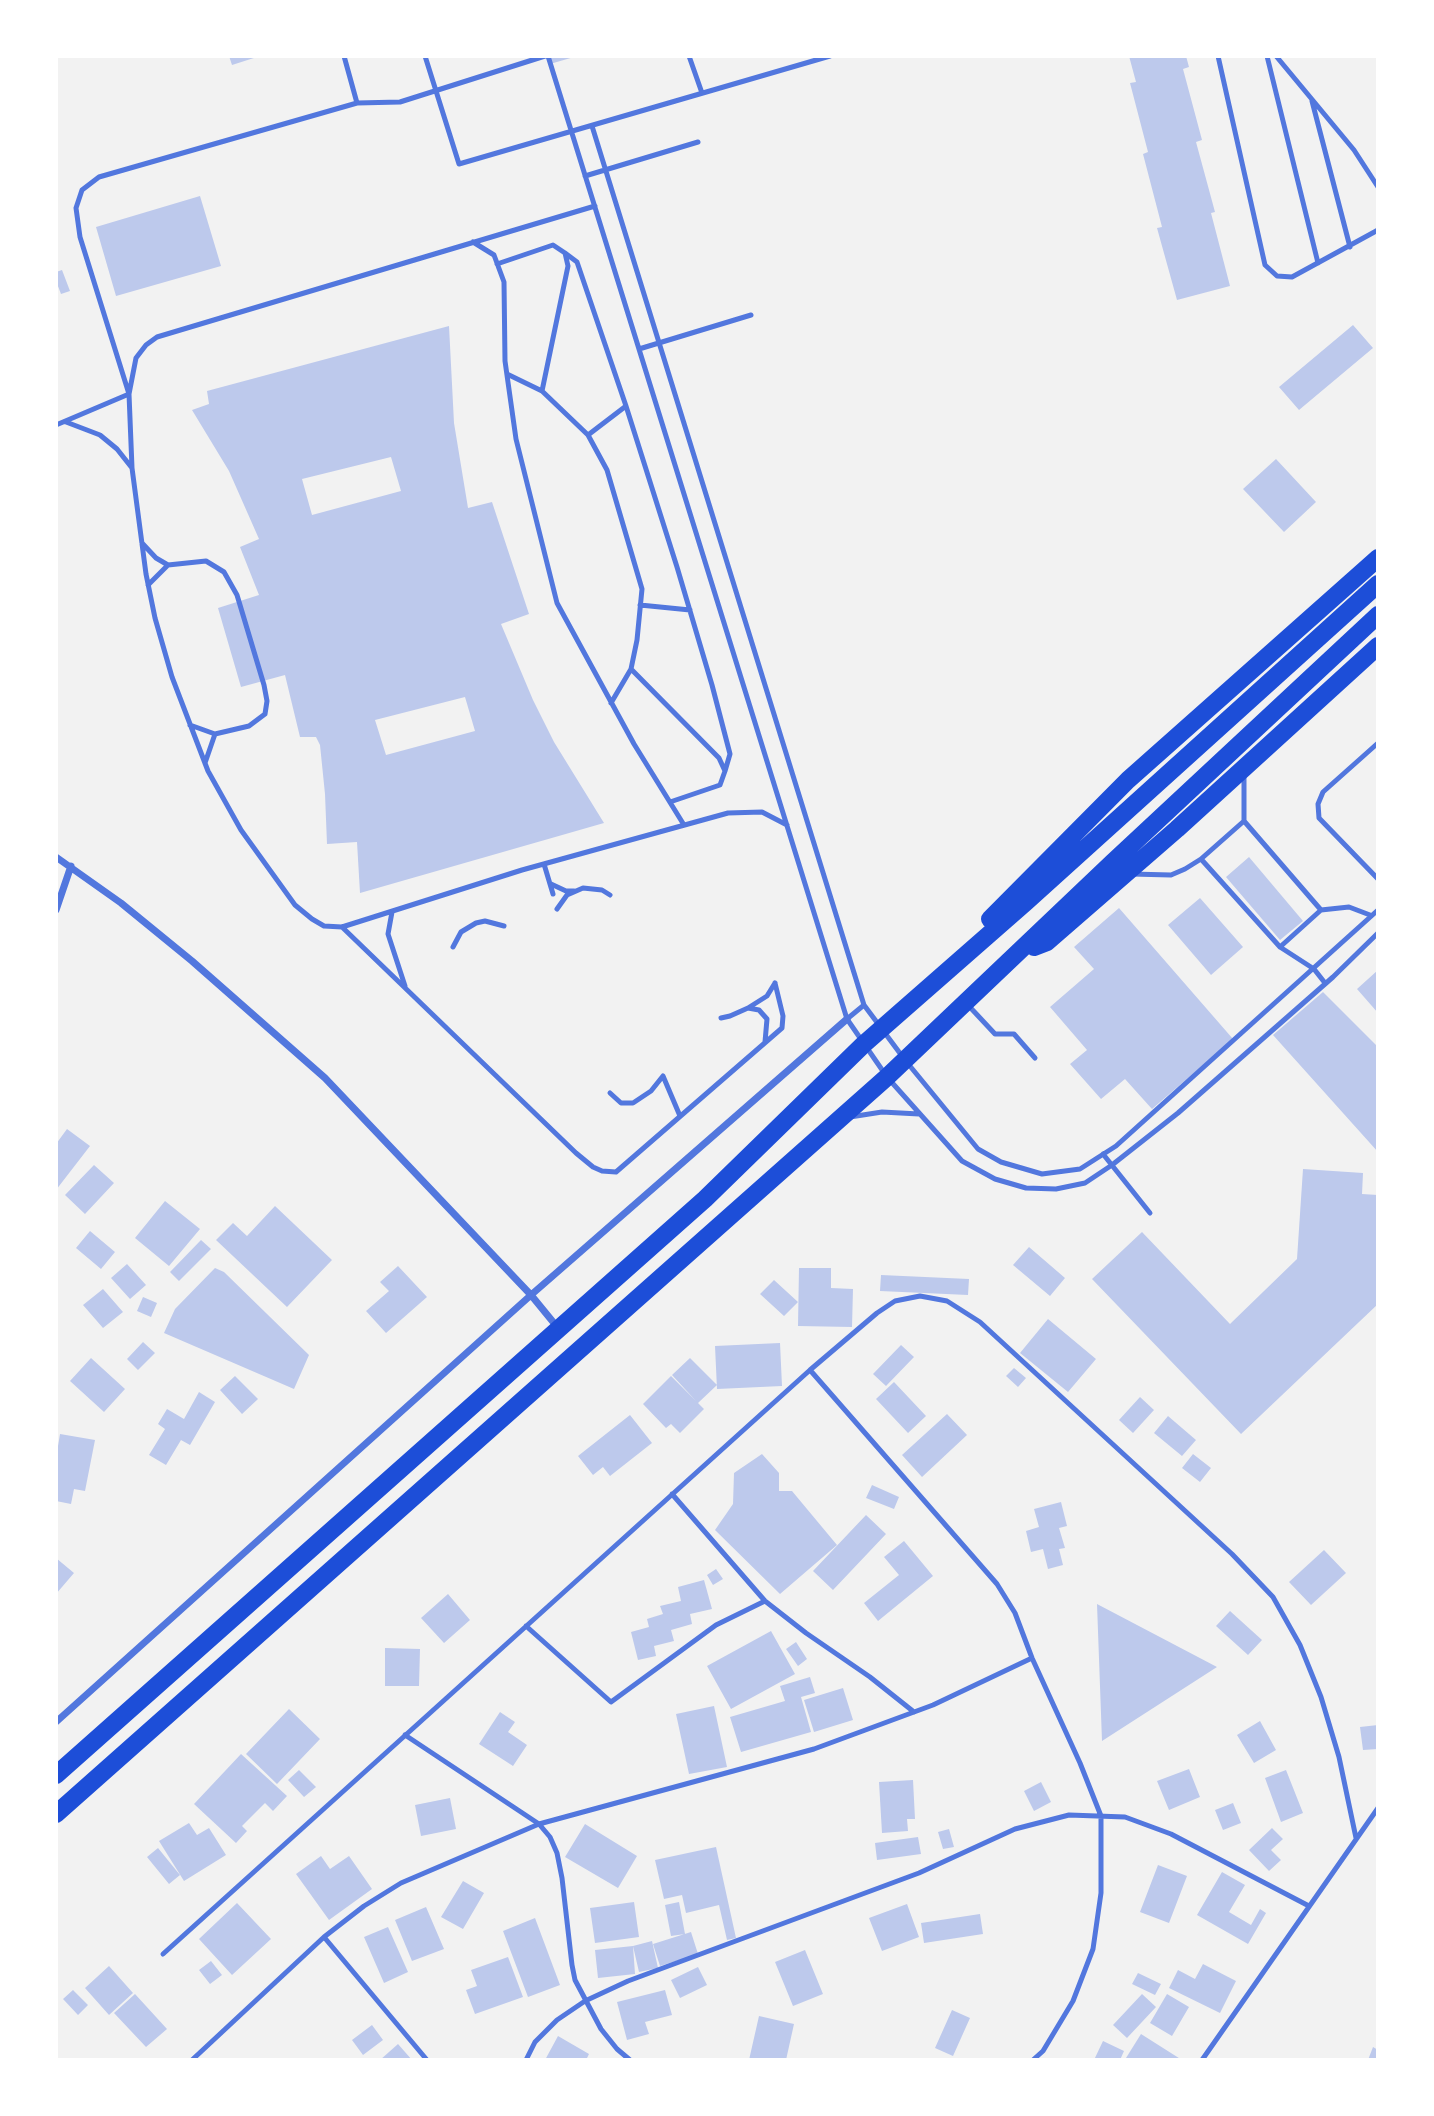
<!DOCTYPE html>
<style>
body{margin:0}
#map{position:relative;width:1434px;height:2116px;overflow:hidden;background:#f2f2f2;font-family:Mulish,sans-serif}
canvas{display:block}
.frame{position:absolute;inset:0;border:58px solid #fff;pointer-events:none}
</style>
<div id="map">
<canvas width="1434" height="2116"></canvas>
<div class="frame"></div>
</div>
<script>
const c = document.querySelector('canvas').getContext('2d');
c.lineJoin = 'round';
function fillPath(path, color) { c.fillStyle = color; c.fill(path, 'evenodd'); }
const shape = rows => new Path2D(rows.map(r => 'M' + r).join(''));
function stroke(path, color, width, dash) { c.strokeStyle = color; c.lineWidth = width; c.lineCap = dash ? 'butt' : 'round'; c.setLineDash(dash || []); c.stroke(path); }
const building = shape([
 [229,56,257,56,257,57,232,65],
 [548,56,574,56,574,57,550,64],
 [1129,56,1186,56,1189,67,1183,69,1202,140,1196,142,1215,212,1211,213,1230,286,1177,300,1157,228,1162,227,1143,154,1148,152,1130,83,1136,82],
 [200,196,221,266,116,296,96,227],
 [62,270,70,291,61,294,56,281,56,272],
 [1353,325,1373,348,1299,410,1279,387],
 [449,326,454,423,468,508,492,502,529,614,501,624,533,700,554,742,604,823,360,893,357,842,327,844,325,794,320,745,316,737,300,737,285,675,241,687,218,608,259,595,240,547,259,539,229,471,192,410,209,404,207,391],
 [391,457,401,491,312,515,302,479],
 [465,697,475,731,386,755,375,720],
 [1276,459,1316,502,1284,532,1243,489],
 [1249,857,1303,921,1280,940,1226,877],
 [1200,898,1243,947,1211,975,1168,925],
 [1119,908,1233,1039,1152,1109,1125,1079,1101,1099,1070,1064,1087,1050,1050,1007,1094,969,1074,947],
 [1378,970,1378,1013,1357,989],
 [1323,992,1378,1047,1378,1152,1273,1035],
 [67,1129,90,1146,56,1190,56,1144],
 [94,1165,114,1183,85,1214,65,1195],
 [1303,1169,1363,1173,1362,1194,1378,1195,1378,1304,1241,1434,1092,1279,1142,1232,1230,1324,1297,1259],
 [165,1201,200,1229,169,1266,135,1238],
 [275,1206,332,1260,287,1307,216,1240,233,1223,247,1236],
 [90,1231,115,1252,101,1269,76,1248],
 [201,1240,211,1249,179,1281,170,1272],
 [1029,1247,1065,1278,1050,1296,1013,1265],
 [127,1264,146,1285,130,1299,111,1278],
 [398,1266,427,1297,386,1333,366,1311,389,1291,380,1282],
 [215,1268,224,1272,309,1355,294,1389,164,1333,175,1309],
 [799,1268,831,1268,831,1288,853,1289,852,1327,798,1326],
 [881,1275,969,1279,968,1295,880,1291],
 [774,1280,798,1302,784,1316,760,1294],
 [103,1289,123,1312,103,1328,83,1305],
 [143,1297,157,1303,151,1317,137,1311],
 [1048,1319,1096,1359,1068,1392,1020,1353],
 [143,1342,155,1353,138,1370,127,1359],
 [780,1343,782,1386,717,1389,715,1346],
 [901,1345,914,1357,886,1386,873,1374],
 [91,1358,125,1389,104,1412,70,1381],
 [690,1358,717,1385,698,1403,704,1409,680,1433,671,1424,666,1428,643,1404,671,1376,696,1401,672,1375],
 [1014,1368,1026,1378,1018,1387,1006,1376],
 [235,1376,258,1399,242,1414,220,1390],
 [894,1382,926,1416,908,1433,876,1399],
 [199,1392,215,1402,190,1445,181,1440,166,1465,149,1455,165,1429,158,1424,167,1409,184,1419],
 [1140,1397,1154,1410,1133,1433,1119,1420],
 [947,1414,967,1435,922,1477,902,1455],
 [630,1415,652,1443,610,1476,603,1467,593,1475,578,1456],
 [1168,1416,1196,1440,1182,1456,1154,1433],
 [60,1434,95,1440,85,1491,74,1489,71,1504,56,1501,56,1458],
 [762,1454,779,1473,779,1491,792,1491,837,1545,780,1594,715,1530,733,1504,734,1473],
 [1193,1454,1211,1468,1200,1482,1182,1468],
 [872,1485,899,1497,894,1509,866,1498],
 [1061,1502,1067,1526,1059,1528,1065,1548,1059,1549,1063,1565,1048,1569,1043,1549,1031,1552,1026,1531,1039,1527,1034,1509],
 [866,1515,886,1534,833,1590,813,1571],
 [904,1541,933,1576,878,1621,864,1603,899,1575,884,1557],
 [1324,1550,1346,1573,1311,1605,1289,1582],
 [56,1558,74,1573,56,1594],
 [716,1569,723,1579,713,1585,707,1575],
 [704,1580,712,1609,690,1614,692,1624,671,1630,674,1641,654,1646,656,1656,638,1660,631,1632,649,1627,647,1619,663,1614,660,1606,681,1601,678,1587],
 [448,1594,470,1620,444,1643,421,1618],
 [1097,1604,1217,1667,1102,1741],
 [1230,1611,1262,1640,1248,1655,1216,1626],
 [771,1631,795,1674,731,1709,707,1666],
 [796,1642,807,1659,798,1666,786,1649],
 [385,1648,420,1649,419,1686,385,1686],
 [810,1677,815,1693,801,1697,811,1732,741,1752,730,1717,785,1701,780,1686],
 [843,1688,853,1720,814,1732,804,1700],
 [714,1706,727,1767,689,1774,676,1714],
 [289,1709,320,1739,277,1784,246,1754],
 [500,1712,515,1722,508,1732,527,1745,513,1766,479,1744],
 [1260,1721,1276,1750,1254,1763,1237,1735],
 [1378,1725,1378,1749,1363,1750,1360,1727],
 [241,1754,287,1796,273,1811,265,1803,242,1826,247,1831,236,1843,194,1804],
 [1189,1769,1200,1797,1169,1810,1157,1781],
 [299,1770,316,1787,304,1797,288,1780],
 [1286,1770,1303,1813,1281,1822,1265,1778],
 [913,1780,915,1819,907,1819,908,1831,882,1833,879,1782],
 [1041,1782,1051,1802,1034,1811,1024,1791],
 [450,1798,456,1829,421,1836,415,1805],
 [1233,1803,1241,1823,1223,1830,1215,1810],
 [189,1823,197,1835,209,1828,226,1855,184,1881,159,1841],
 [585,1824,637,1856,618,1888,565,1857],
 [1272,1828,1283,1839,1271,1850,1281,1860,1269,1871,1249,1850],
 [949,1829,954,1847,943,1849,938,1832],
 [918,1837,921,1854,877,1860,875,1843],
 [716,1847,736,1938,727,1940,719,1905,686,1913,682,1895,664,1899,655,1860],
 [158,1848,180,1875,169,1884,147,1857],
 [321,1856,330,1869,349,1856,372,1889,329,1920,296,1874],
 [1158,1865,1187,1876,1169,1923,1140,1912],
 [1222,1872,1245,1885,1229,1912,1251,1925,1260,1909,1266,1913,1248,1944,1197,1915],
 [463,1881,484,1893,463,1929,441,1917],
 [634,1902,639,1937,595,1943,590,1908],
 [679,1902,685,1934,671,1936,665,1905],
 [237,1903,271,1939,232,1975,199,1939],
 [907,1904,919,1937,882,1951,869,1918],
 [426,1907,444,1949,412,1961,395,1920],
 [980,1914,983,1934,924,1943,921,1923],
 [535,1918,560,1985,528,1997,503,1931],
 [388,1927,408,1972,384,1983,364,1937],
 [691,1932,698,1954,660,1966,653,1944],
 [652,1941,658,1968,639,1972,633,1946],
 [633,1946,635,1974,598,1978,595,1950],
 [805,1950,823,1994,793,2006,775,1962],
 [508,1957,523,1997,475,2014,466,1990,477,1986,471,1970],
 [211,1961,222,1975,210,1984,199,1970],
 [1203,1964,1236,1981,1220,2013,1169,1988,1178,1970,1195,1979],
 [109,1966,133,1993,109,2015,85,1988],
 [698,1967,707,1985,680,1998,671,1980],
 [1138,1973,1161,1984,1155,1995,1132,1984],
 [73,1990,88,2005,78,2015,63,1999],
 [665,1990,672,2015,645,2022,649,2034,627,2040,617,2002],
 [135,1994,167,2029,146,2047,114,2013],
 [1142,1994,1156,2007,1127,2038,1113,2025],
 [1167,1994,1189,2007,1172,2036,1150,2023],
 [952,2010,970,2018,953,2056,935,2048],
 [759,2016,794,2024,786,2060,749,2060],
 [372,2025,383,2040,363,2055,352,2040],
 [1141,2034,1182,2060,1129,2060,1126,2058],
 [558,2036,589,2054,586,2060,545,2060],
 [1103,2041,1124,2051,1120,2060,1094,2060],
 [398,2044,412,2060,380,2060],
 [1373,2047,1378,2050,1378,2060,1368,2060]
]);
const service = shape([
 [344,56,357,103],
 [425,56,459,164,830,56],
 [545,56,400,102,357,103,99,177,82,190,76,208,80,237,129,394,132,468,146,574,155,618,172,677,208,771,241,830,295,905,312,919,324,926,342,927,522,870,728,813,762,812,787,825],
 [548,56,847,1019,887,1077,962,1161,995,1179,1026,1188,1056,1189,1085,1183,1112,1165,1178,1113,1333,977,1378,933],
 [689,56,702,93],
 [1218,56,1265,265,1277,276,1292,277,1378,230],
 [1267,56,1318,263],
 [1276,56,1354,150,1378,187],
 [1312,101,1350,247],
 [592,126,864,1005,905,1060,978,1149,1001,1162,1042,1174,1080,1169,1116,1146,1378,910],
 [585,176,698,142],
 [473,242,494,255,504,282,505,361,516,439,557,603,634,744,684,825],
 [565,253,577,262,626,406,677,567,712,685,730,754,725,771],
 [497,264,553,245,565,253,568,266,542,391],
 [639,349,751,315],
 [507,374,542,391,588,435,607,470,642,589,637,640,631,669,611,703],
 [66,422,100,435,117,449,132,468],
 [56,425,129,394,136,358,146,345,157,337,595,206],
 [588,435,626,406],
 [142,543,156,558,168,565],
 [148,585,168,565,206,561,224,572,237,595,264,685,267,701,265,714,249,726,215,734,190,725],
 [640,605,690,610],
 [631,669,719,758,725,771,720,785,670,802],
 [1378,743,1323,792,1318,804,1319,818,1378,879],
 [205,763,215,734],
 [1244,775,1244,821],
 [544,864,553,894],
 [1131,874,1171,875,1185,869,1201,859],
 [551,884,566,891,574,891],
 [557,909,567,895,583,888,602,890,610,895],
 [1321,910,1349,907,1370,915],
 [392,912,388,934,405,986],
 [342,927,576,1153,593,1167,602,1171,616,1172,782,1028,783,1016,775,983],
 [453,947,461,932,476,923,485,921,504,926],
 [1280,947,1321,910,1244,821,1201,859,1280,947,1314,969,1325,983],
 [967,1004,995,1034,1014,1034,1035,1058],
 [748,1008,767,996,775,983],
 [721,1018,730,1016,748,1008,759,1010,767,1019,765,1042],
 [847,1019,864,1005],
 [610,1093,621,1103,633,1103,651,1091,663,1076,680,1116],
 [850,1117,882,1112,919,1114],
 [1103,1154,1150,1213],
 [672,1494,765,1601,806,1633,870,1677,914,1712],
 [526,1626,611,1702,716,1625,765,1601],
 [405,1735,539,1824,550,1837,557,1853,562,1878,572,1965,575,1980,601,2029,617,2049,630,2060],
 [324,1937,427,2060],
 [163,1954,810,1370],
 [192,2060,324,1937,364,1906,401,1883,539,1824,814,1749,933,1705,1032,1658],
 [526,2060,535,2042,557,2020,585,2001,628,1981,919,1873,1015,1829,1069,1815,1125,1817,1171,1834,1309,1906],
 [1033,2060,1043,2051,1073,2001,1093,1949,1101,1893,1101,1816,1080,1763,1032,1658,1015,1613,997,1584,810,1370,877,1313,895,1301,920,1296,947,1301,980,1322,1232,1554,1273,1597,1300,1645,1321,1697,1339,1757,1356,1838],
 [1202,2060,1378,1808]
]);
const minor = shape([
 [56,857,121,903,192,961,325,1078,531,1295,558,1328],
 [56,910,71,866],
 [56,1722,531,1295,847,1019]
]);
const primary = shape([
 [990,919,1128,780,1378,558],
 [1034,947,1047,942,1177,829,1378,646],
 [56,1775,705,1199,864,1044,1026,902,1378,584],
 [56,1814,887,1077,1113,862,1378,615]
]);
fillPath(building, '#bdc9ec');
stroke(service, '#5277de', 5);
stroke(minor, '#5277de', 7);
stroke(primary, '#1d4ed8', 18);
</script>
